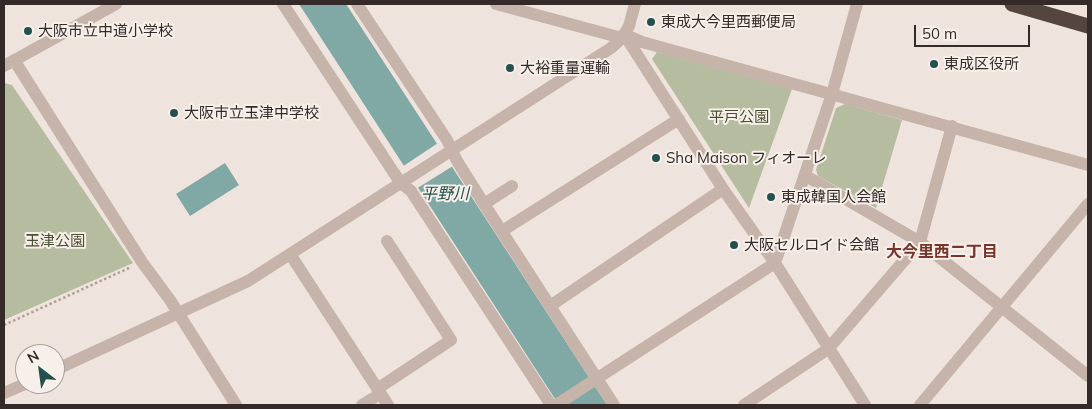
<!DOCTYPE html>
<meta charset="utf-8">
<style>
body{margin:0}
#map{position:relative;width:1092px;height:409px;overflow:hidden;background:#efe4dd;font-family:Mulish,sans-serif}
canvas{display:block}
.frame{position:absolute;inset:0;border:5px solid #342b29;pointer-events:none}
.north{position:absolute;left:15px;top:344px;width:50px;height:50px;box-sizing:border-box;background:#f7efe9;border:1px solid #a9a19c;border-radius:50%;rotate:330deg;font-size:14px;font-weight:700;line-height:20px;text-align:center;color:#342b29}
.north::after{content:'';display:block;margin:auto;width:18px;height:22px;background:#24514e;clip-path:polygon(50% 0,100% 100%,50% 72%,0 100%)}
.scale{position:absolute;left:914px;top:25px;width:116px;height:22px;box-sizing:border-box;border:2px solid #342b29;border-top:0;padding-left:6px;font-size:15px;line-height:18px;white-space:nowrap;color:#342b29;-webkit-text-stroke:4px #f7efe9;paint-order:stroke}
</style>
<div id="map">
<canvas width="1092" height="409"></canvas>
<div class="frame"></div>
<div class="north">N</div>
<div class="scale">50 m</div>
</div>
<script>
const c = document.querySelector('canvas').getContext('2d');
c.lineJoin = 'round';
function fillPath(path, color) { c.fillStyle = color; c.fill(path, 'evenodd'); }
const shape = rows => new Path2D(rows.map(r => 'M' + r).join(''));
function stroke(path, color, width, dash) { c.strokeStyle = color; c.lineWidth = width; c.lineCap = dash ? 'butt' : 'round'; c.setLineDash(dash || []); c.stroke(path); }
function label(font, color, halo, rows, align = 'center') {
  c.font = font + ' Mulish,"Noto Sans JP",sans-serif'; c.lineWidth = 4; c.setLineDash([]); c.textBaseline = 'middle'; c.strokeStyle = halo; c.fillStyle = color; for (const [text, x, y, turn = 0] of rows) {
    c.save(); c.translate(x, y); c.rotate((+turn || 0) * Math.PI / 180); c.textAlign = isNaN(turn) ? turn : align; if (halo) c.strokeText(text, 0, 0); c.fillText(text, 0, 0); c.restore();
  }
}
const green = shape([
 [657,52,792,89,749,208,652,59],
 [4,83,12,85,133,263,4,320],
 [845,104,902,120,876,208,818,176,816,170,836,108]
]);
const water = shape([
 [299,4,346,4,607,405,559,405],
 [225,163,239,185,190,216,176,194]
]);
const pier = shape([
 [438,143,453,166,416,189,402,167]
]);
const path = shape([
 [4,325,129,268]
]);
const minor = shape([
 [283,4,394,173,401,183,411,191,551,405],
 [357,4,447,140,457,161,484,204,614,405],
 [496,4,622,38],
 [624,34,642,42,1088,165],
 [624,34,723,189,775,263,865,405],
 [14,60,142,262,170,300,236,405],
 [4,66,116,4],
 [806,176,920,242,1088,376],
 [484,204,512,186],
 [502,231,679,119],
 [290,254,388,405],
 [550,306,723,189],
 [55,370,248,281,611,48,622,38,629,26,635,4],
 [377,389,451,340,387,241],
 [4,393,25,384],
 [362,405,380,394],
 [556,405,775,263,832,94,857,4],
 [744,405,828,349,920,242,952,126],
 [920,405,1088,204]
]);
const highway = shape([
 [1012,4,1088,26]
]);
const markers = [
 [651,22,5,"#24514e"],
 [28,31,5,"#24514e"],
 [934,64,5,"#24514e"],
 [510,68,5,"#24514e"],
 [174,113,5,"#24514e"],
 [656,158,5,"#24514e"],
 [771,197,5,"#24514e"],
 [734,245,5,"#24514e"]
];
const poiNames = [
 ["東成大今里西郵便局",661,22],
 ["大阪市立中道小学校",38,31],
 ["東成区役所",944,64],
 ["大裕重量運輸",520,68],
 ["大阪市立玉津中学校",184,113],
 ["Sha Maison フィオーレ",666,158],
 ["東成韓国人会館",781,197],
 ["大阪セルロイド会館",744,245]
];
const parkNames = [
 ["平戸公園",739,117],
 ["玉津公園",55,241]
];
const waterNames = [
 ["平野川",445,194]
];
const neighbourhoodNames = [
 ["大今里西二丁目",942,252]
];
fillPath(green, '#b6bc9f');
fillPath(water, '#80a8a5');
fillPath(pier, '#efe4dd');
stroke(path, '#b19e95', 2.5, [2.5, 2.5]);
stroke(minor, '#c6b4ab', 12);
stroke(highway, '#544541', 15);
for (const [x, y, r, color] of markers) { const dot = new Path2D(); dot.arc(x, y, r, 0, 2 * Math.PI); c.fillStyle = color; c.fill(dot); stroke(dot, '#f7efe9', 2); }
label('15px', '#342b29', '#f7efe9', poiNames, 'left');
label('15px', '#484f30', '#f7efe9', parkNames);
label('italic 16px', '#24514e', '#f7efe9', waterNames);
label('bold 16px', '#79352c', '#f7efe9', neighbourhoodNames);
</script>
